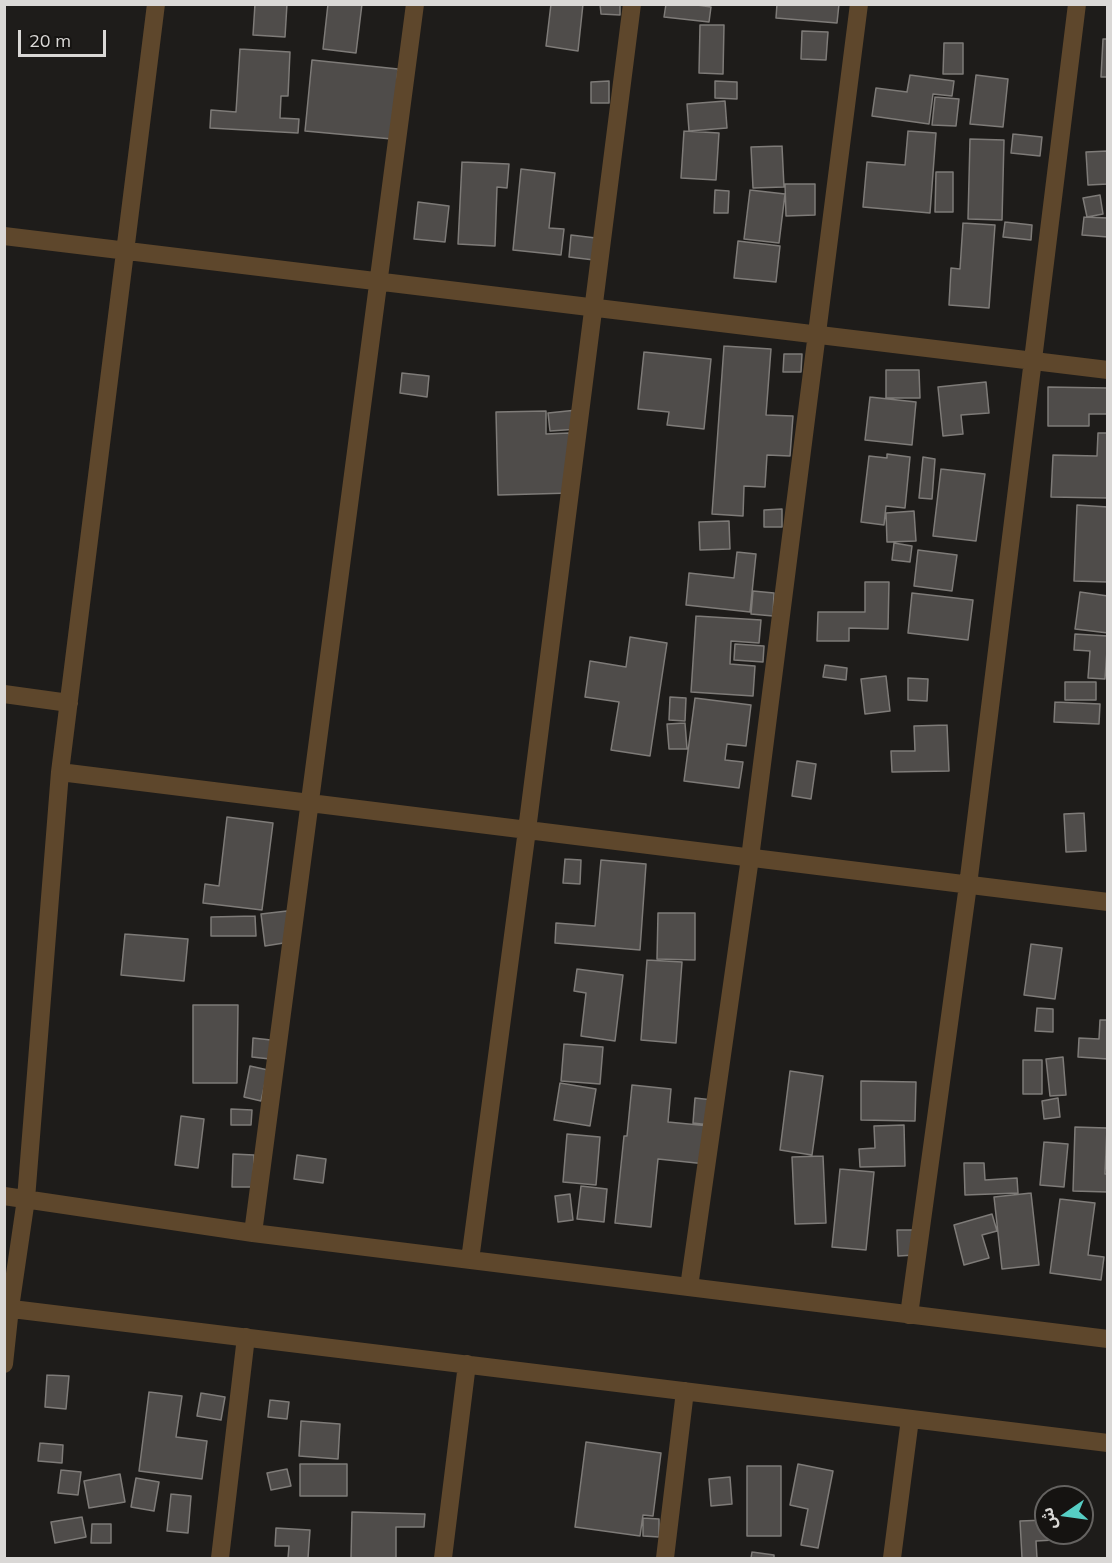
<!DOCTYPE html>
<meta charset="utf-8">
<style>
body{margin:0}
#map{position:relative;width:1112px;height:1563px;overflow:hidden;background:#1e1c1a;font-family:Mulish,"Noto Sans Arabic",sans-serif}
canvas{display:block}
.frame{position:absolute;inset:0;border:6px solid #dad8d6;pointer-events:none}
.north{position:absolute;left:1034px;top:1485px;width:60px;height:60px;box-sizing:border-box;background:#151311;border:2px solid #646260;border-radius:50%;rotate:257deg;font-size:16px;font-weight:700;line-height:24px;text-align:center;color:#dad8d6}
.north::after{content:'';display:block;margin:auto;width:21px;height:27px;background:#56cec4;clip-path:polygon(50% 0,100% 100%,50% 72%,0 100%)}
.scale{position:absolute;left:18px;top:30px;width:88px;height:27px;box-sizing:border-box;border:3px solid #dad8d6;border-top:0;padding-left:8px;font-size:18px;line-height:21px;white-space:nowrap;color:#dad8d6;-webkit-text-stroke:4px #151311;paint-order:stroke}
</style>
<div id="map">
<canvas width="1112" height="1563"></canvas>
<div class="frame"></div>
<div class="north">ش</div>
<div class="scale">20 m</div>
</div>
<script>
const c = document.querySelector('canvas').getContext('2d');
c.lineJoin = 'round';
function fillPath(path, color) { c.fillStyle = color; c.fill(path, 'evenodd'); }
const shape = rows => new Path2D(rows.map(r => 'M' + r).join(''));
function stroke(path, color, width, dash) { c.strokeStyle = color; c.lineWidth = width; c.lineCap = dash ? 'butt' : 'round'; c.setLineDash(dash || []); c.stroke(path); }
const building = shape([
 [255,4,287,4,285,37,253,35,255,4],
 [328,4,362,4,356,53,323,49,328,4],
 [551,4,583,4,578,51,546,46,551,4],
 [600,4,620,4,620,15,601,14,600,4],
 [666,4,690,4,711,7,709,22,664,17,666,4],
 [777,4,839,4,837,23,776,18,777,4],
 [700,25,724,25,723,74,699,73,700,25],
 [802,31,828,32,826,60,801,59,802,31],
 [1103,39,1108,39,1108,77,1101,77,1103,39],
 [944,43,963,43,963,74,943,74,944,43],
 [240,49,290,52,288,96,281,96,280,118,299,119,298,133,210,128,211,110,236,112,240,49],
 [312,60,398,69,392,139,305,131,312,60],
 [910,75,954,81,952,96,933,94,929,124,872,116,876,88,907,92,910,75],
 [976,75,1008,79,1003,127,970,124,976,75],
 [609,81,609,103,591,103,591,82,609,81],
 [715,81,737,82,737,99,715,98,715,81],
 [935,97,959,99,956,126,932,125,935,97],
 [725,101,727,128,689,131,687,104,725,101],
 [684,131,719,133,716,180,681,178,684,131],
 [908,131,936,133,930,213,863,207,867,162,905,165,908,131],
 [1013,134,1042,137,1040,156,1011,153,1013,134],
 [970,139,1004,140,1002,220,968,219,970,139],
 [782,146,784,187,753,188,751,147,782,146],
 [1108,151,1108,184,1088,185,1086,152,1108,151],
 [462,162,509,164,507,188,497,187,495,246,458,244,462,162],
 [521,169,555,173,549,228,564,229,561,255,513,250,521,169],
 [936,172,953,172,953,212,935,212,936,172],
 [785,184,815,184,815,215,786,216,785,184],
 [715,190,729,191,728,213,714,213,715,190],
 [750,190,785,194,779,243,744,239,750,190],
 [1100,195,1103,214,1087,217,1083,198,1100,195],
 [418,202,449,206,445,242,414,239,418,202],
 [1084,217,1108,218,1108,237,1082,235,1084,217],
 [1005,222,1032,225,1031,240,1003,237,1005,222],
 [963,223,995,225,989,308,949,305,951,268,960,269,963,223],
 [571,235,596,238,594,260,569,257,571,235],
 [738,241,780,246,776,282,734,278,738,241],
 [724,346,771,349,766,415,793,416,790,456,767,455,765,487,744,486,743,516,712,514,724,346],
 [644,352,711,359,704,429,667,425,669,412,638,409,644,352],
 [784,354,802,354,801,372,783,372,784,354],
 [886,370,919,370,920,398,886,398,886,370],
 [402,373,429,376,427,397,400,393,402,373],
 [986,382,989,413,961,415,963,434,943,436,938,387,986,382],
 [1048,387,1108,388,1108,414,1089,414,1089,426,1048,426,1048,387],
 [870,397,916,402,912,445,865,440,870,397],
 [577,410,579,429,550,431,548,413,577,410],
 [546,411,546,434,569,433,571,493,498,495,496,412,546,411],
 [1098,433,1108,433,1108,498,1051,497,1053,455,1097,456,1098,433],
 [887,454,910,457,905,508,886,506,884,525,861,522,869,456,887,458,887,454],
 [923,457,935,459,932,499,919,498,923,457],
 [941,469,985,474,976,541,933,536,941,469],
 [1077,505,1108,507,1108,582,1074,581,1077,505],
 [782,509,782,527,764,527,764,510,782,509],
 [914,511,916,541,887,542,886,513,914,511],
 [729,521,730,549,700,550,699,522,729,521],
 [894,543,912,546,910,562,892,560,894,543],
 [918,550,957,555,952,591,914,586,918,550],
 [737,552,756,554,750,612,686,605,689,573,734,578,737,552],
 [865,582,889,582,888,629,849,628,849,641,817,641,818,612,865,612,865,582],
 [753,591,774,593,773,616,751,614,753,591],
 [1080,592,1108,596,1108,633,1075,629,1080,592],
 [912,593,973,600,968,640,908,633,912,593],
 [696,616,761,620,759,643,731,641,730,664,755,666,753,696,691,692,696,616],
 [1075,634,1108,636,1105,679,1088,678,1090,651,1074,650,1075,634],
 [630,637,667,643,650,756,611,750,619,702,585,697,590,661,626,667,630,637],
 [735,644,764,646,763,662,734,660,735,644],
 [825,665,847,668,846,680,823,677,825,665],
 [886,676,890,711,865,714,861,679,886,676],
 [908,678,928,679,927,701,908,700,908,678],
 [1065,682,1096,682,1096,700,1065,700,1065,682],
 [670,697,686,698,685,721,669,720,670,697],
 [695,698,751,705,746,746,727,744,725,760,743,762,739,788,684,781,695,698],
 [1055,702,1100,704,1099,724,1054,722,1055,702],
 [685,723,687,749,669,749,667,724,685,723],
 [947,725,949,771,892,772,891,751,915,751,914,726,947,725],
 [797,761,816,764,811,799,792,796,797,761],
 [1084,813,1086,851,1066,852,1064,814,1084,813],
 [227,817,273,823,262,910,203,903,205,884,219,886,227,817],
 [565,859,581,860,580,884,563,883,565,859],
 [601,860,646,864,640,950,555,943,556,923,595,926,601,860],
 [287,911,290,942,265,946,261,914,287,911],
 [658,913,695,913,695,960,657,959,658,913],
 [255,916,256,936,211,936,211,917,255,916],
 [125,934,188,939,184,981,121,975,125,934],
 [1031,944,1062,948,1055,999,1024,995,1031,944],
 [647,960,682,962,676,1043,641,1040,647,960],
 [577,969,623,975,615,1041,581,1036,586,993,574,991,577,969],
 [193,1005,238,1005,237,1083,193,1083,193,1005],
 [1037,1008,1053,1009,1053,1032,1035,1031,1037,1008],
 [1100,1020,1108,1020,1108,1059,1078,1057,1079,1038,1099,1039,1100,1020],
 [253,1038,271,1040,270,1059,252,1057,253,1038],
 [564,1044,603,1047,600,1084,561,1081,564,1044],
 [1063,1057,1066,1095,1050,1096,1046,1059,1063,1057],
 [1023,1060,1042,1060,1042,1094,1023,1094,1023,1060],
 [250,1066,268,1070,261,1101,244,1097,250,1066],
 [790,1071,823,1076,812,1155,780,1150,790,1071],
 [861,1081,916,1082,915,1121,861,1120,861,1081],
 [560,1083,596,1089,590,1126,554,1120,560,1083],
 [632,1085,671,1089,668,1122,709,1126,706,1164,658,1159,651,1227,615,1223,624,1136,627,1136,632,1085],
 [695,1098,713,1100,710,1125,693,1123,695,1098],
 [1058,1098,1060,1117,1044,1119,1042,1101,1058,1098],
 [231,1109,252,1110,251,1125,231,1125,231,1109],
 [181,1116,204,1119,198,1168,175,1165,181,1116],
 [904,1125,905,1166,860,1167,859,1149,875,1148,874,1126,904,1125],
 [1075,1127,1107,1128,1105,1174,1108,1174,1108,1192,1073,1191,1075,1127],
 [567,1134,600,1137,596,1185,563,1182,567,1134],
 [1044,1142,1068,1144,1064,1187,1040,1185,1044,1142],
 [233,1154,254,1155,253,1187,232,1187,233,1154],
 [297,1155,326,1159,323,1183,294,1179,297,1155],
 [823,1156,826,1223,795,1224,792,1157,823,1156],
 [964,1163,984,1163,985,1180,1017,1178,1018,1193,965,1195,964,1163],
 [840,1169,874,1172,866,1250,832,1247,840,1169],
 [581,1186,607,1189,604,1222,577,1219,581,1186],
 [1031,1193,1039,1265,1002,1269,994,1197,1031,1193],
 [570,1194,573,1220,558,1222,555,1196,570,1194],
 [1060,1199,1095,1203,1088,1255,1104,1257,1101,1280,1050,1273,1060,1199],
 [992,1214,997,1231,982,1235,989,1258,964,1265,954,1225,992,1214],
 [897,1230,913,1230,915,1255,898,1256,897,1230],
 [47,1375,69,1376,66,1409,45,1407,47,1375],
 [149,1392,182,1396,176,1437,207,1441,202,1479,139,1471,149,1392],
 [201,1393,225,1397,221,1420,197,1416,201,1393],
 [270,1400,289,1402,287,1419,268,1417,270,1400],
 [301,1421,340,1424,338,1459,299,1456,301,1421],
 [586,1442,661,1453,653,1516,643,1515,640,1536,575,1527,586,1442],
 [40,1443,63,1445,62,1463,38,1461,40,1443],
 [300,1464,347,1464,347,1496,300,1496,300,1464],
 [798,1464,833,1471,818,1548,801,1545,808,1509,790,1505,798,1464],
 [747,1466,781,1466,781,1536,747,1536,747,1466],
 [287,1469,291,1486,271,1490,267,1473,287,1469],
 [61,1470,81,1472,78,1495,58,1493,61,1470],
 [120,1474,125,1502,89,1508,84,1481,120,1474],
 [730,1477,732,1504,711,1506,709,1479,730,1477],
 [136,1478,159,1482,154,1511,131,1507,136,1478],
 [171,1494,191,1496,188,1533,167,1531,171,1494],
 [352,1512,425,1514,424,1527,396,1527,396,1558,351,1558,352,1512],
 [82,1517,86,1537,55,1543,51,1522,82,1517],
 [643,1518,659,1519,659,1537,643,1536,643,1518],
 [1046,1520,1046,1533,1072,1533,1072,1539,1036,1541,1037,1558,1022,1558,1020,1521,1046,1520],
 [92,1524,111,1524,111,1543,91,1543,92,1524],
 [276,1528,310,1530,308,1558,288,1558,289,1546,275,1546,276,1528],
 [752,1552,774,1555,774,1558,751,1558,752,1552]
]);
const minor = shape([
 [4,236,1108,370],
 [4,694,69,703],
 [60,772,1108,902],
 [4,1196,253,1233,1108,1339],
 [253,1233,415,4],
 [470,1260,527,830,632,4],
 [689,1287,750,858,859,4],
 [4,1308,1108,1443],
 [909,1315,968,885,1077,4],
 [4,1364,10,1308,26,1199,60,772,156,4],
 [220,1558,246,1337],
 [443,1558,467,1364],
 [665,1558,685,1391],
 [892,1558,910,1419]
]);
fillPath(building, '#4f4c4a');
stroke(building, '#7e7b78', 1.5);
stroke(minor, '#5e472c', 18);
</script>
